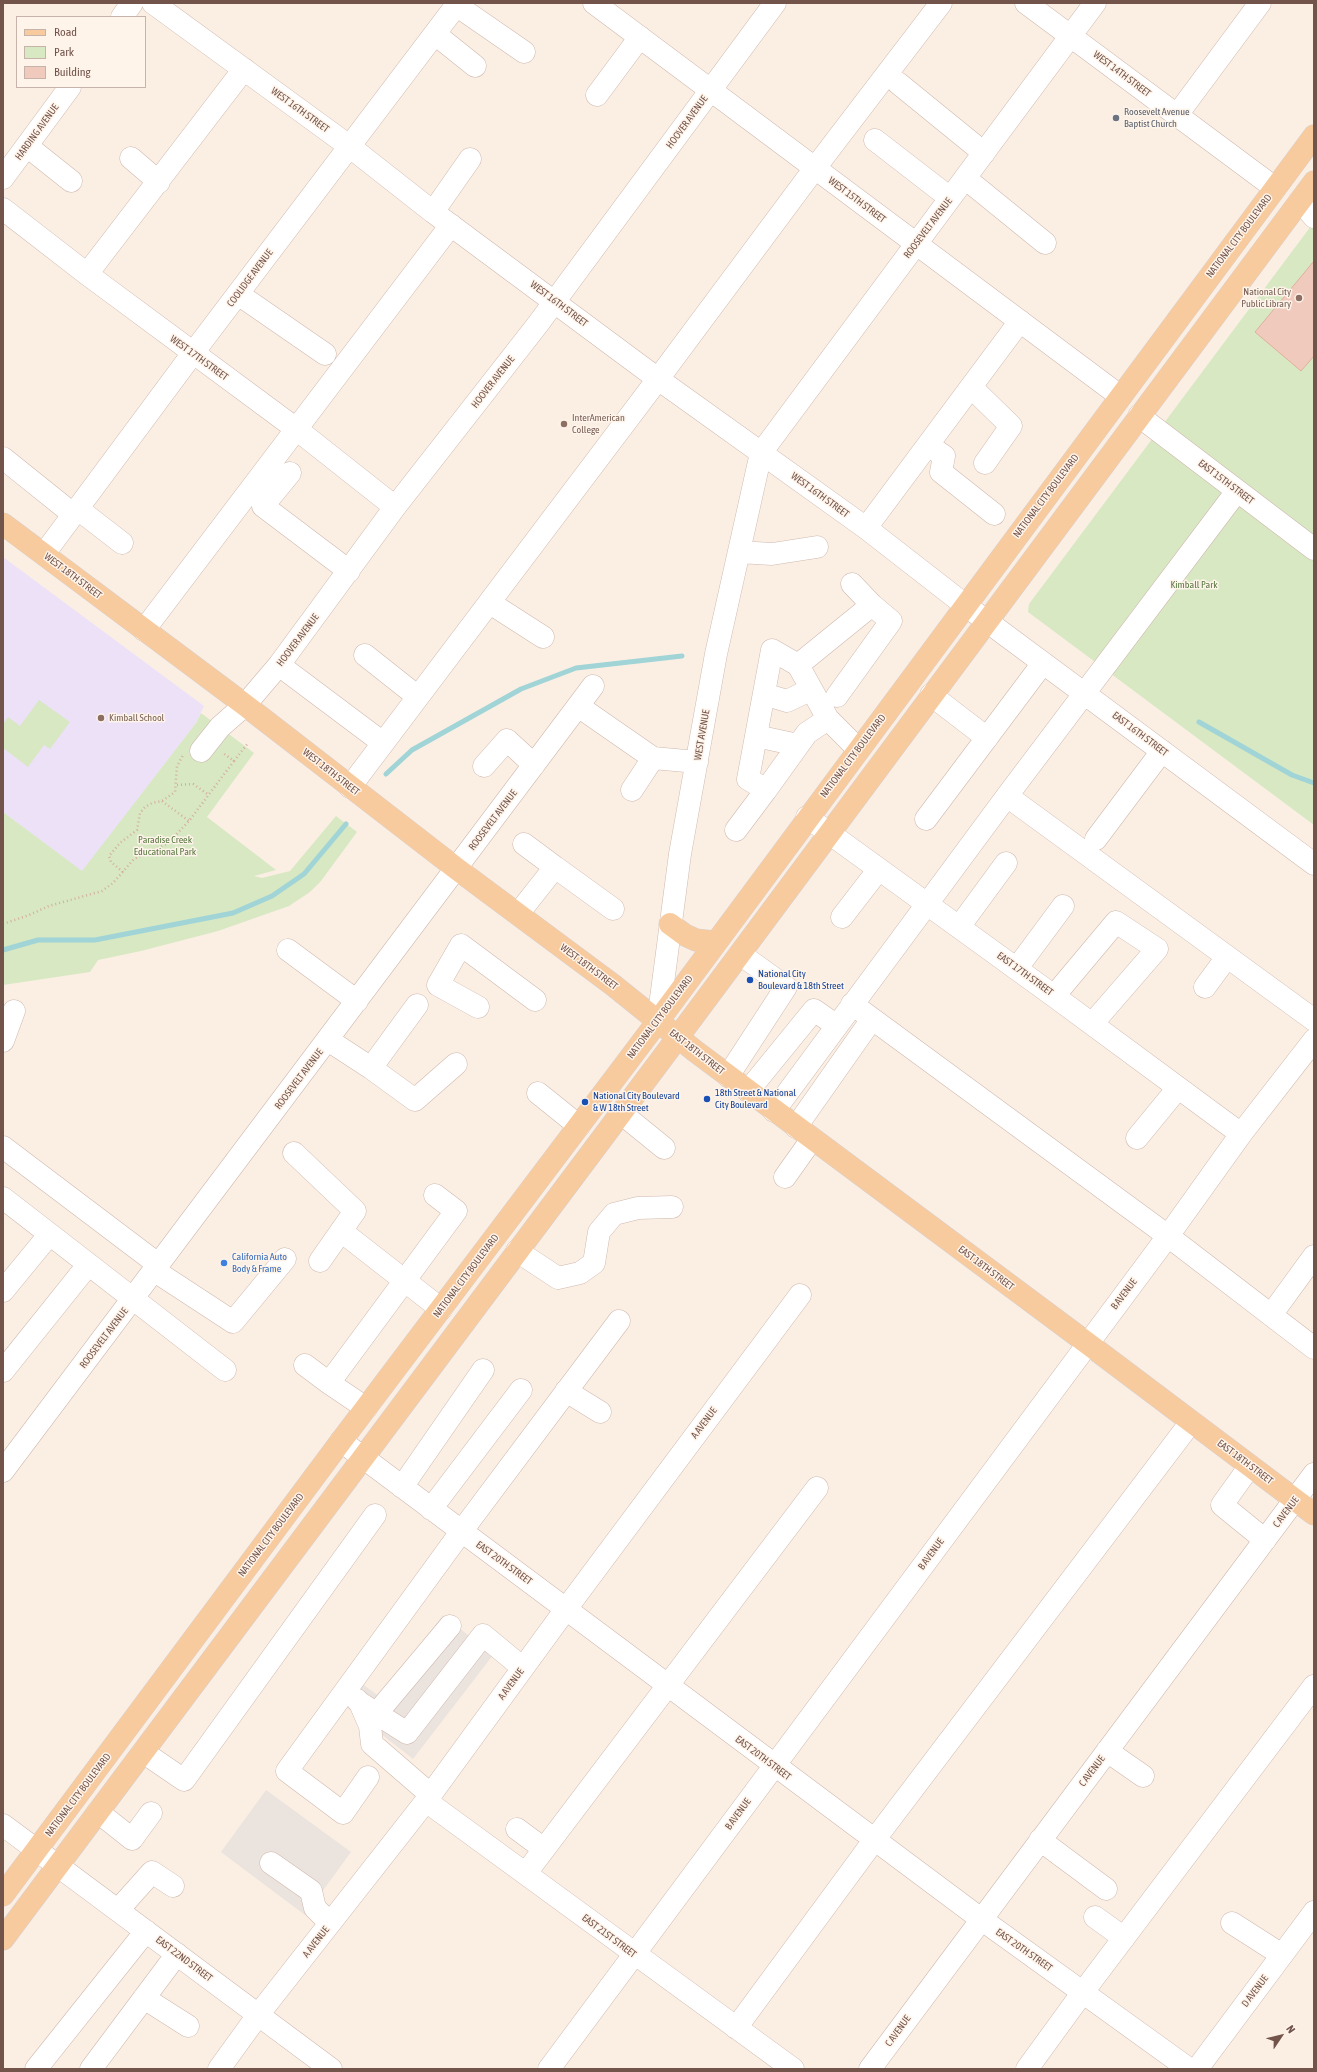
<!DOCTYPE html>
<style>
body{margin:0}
#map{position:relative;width:1317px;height:2072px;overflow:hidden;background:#fbefe4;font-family:"Asap Condensed",sans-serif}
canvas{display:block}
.frame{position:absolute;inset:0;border:4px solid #73544b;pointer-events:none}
.legend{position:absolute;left:16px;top:16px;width:130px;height:72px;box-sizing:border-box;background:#fef4ea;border:1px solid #c6b4aa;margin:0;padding:5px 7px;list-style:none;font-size:12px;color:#73544b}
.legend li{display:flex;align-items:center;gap:8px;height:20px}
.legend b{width:20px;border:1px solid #c6b4aa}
.north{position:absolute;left:1261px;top:2016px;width:40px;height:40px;-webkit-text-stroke:3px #fef4ea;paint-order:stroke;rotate:55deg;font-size:11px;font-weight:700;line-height:16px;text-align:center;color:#73544b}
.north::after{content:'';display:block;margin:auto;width:14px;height:18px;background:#73544b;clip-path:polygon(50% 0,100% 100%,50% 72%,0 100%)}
</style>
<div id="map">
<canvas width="1317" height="2072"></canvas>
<div class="frame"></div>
<ul class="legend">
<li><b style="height:5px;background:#f8cb9f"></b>Road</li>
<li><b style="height:11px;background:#d7e8c3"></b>Park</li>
<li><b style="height:11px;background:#f0cbbd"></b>Building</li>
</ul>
<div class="north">N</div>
</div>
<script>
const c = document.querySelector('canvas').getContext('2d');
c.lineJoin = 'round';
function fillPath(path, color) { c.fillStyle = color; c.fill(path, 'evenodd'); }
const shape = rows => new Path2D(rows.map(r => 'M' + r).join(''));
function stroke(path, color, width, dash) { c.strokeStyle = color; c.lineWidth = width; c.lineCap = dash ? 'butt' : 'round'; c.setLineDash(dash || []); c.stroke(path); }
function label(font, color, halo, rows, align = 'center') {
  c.font = font + ' "Asap Condensed",sans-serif'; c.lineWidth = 3; c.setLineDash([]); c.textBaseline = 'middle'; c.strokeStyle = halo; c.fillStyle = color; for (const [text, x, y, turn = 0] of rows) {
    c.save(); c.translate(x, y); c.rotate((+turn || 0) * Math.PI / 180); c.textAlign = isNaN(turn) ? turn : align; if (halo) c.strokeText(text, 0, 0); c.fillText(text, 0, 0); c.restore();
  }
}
const industrial = shape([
 [443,1615,493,1655,413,1759,344,1705,361,1683,380,1697],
 [266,1790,351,1852,305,1915,221,1852]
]);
const education = shape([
 [3,557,204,706,196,723,82,872,3,812]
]);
const green = shape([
 [1314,222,1314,825,1028,612,1029,604],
 [39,700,70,722,50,749,44,745,28,767,3,748,3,724,8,717,20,726],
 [201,713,254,753,207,817,276,870,254,876,262,878,290,871,336,816,357,832,321,881,310,892,289,906,218,931,141,951,98,960,90,972,3,985,3,812,82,871,196,723]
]);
const stream = shape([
 [1199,722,1292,775,1314,783],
 [386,774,412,750,521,689,576,668,682,656],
 [3,950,38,940,95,940,233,913,272,896,304,874,346,824]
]);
const building = shape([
 [1314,261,1314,356,1301,371,1255,332,1314,261]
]);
const path = shape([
 [234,761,248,743],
 [177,785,193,784,209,795],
 [162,801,189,821],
 [123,872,111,862,109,856,120,843,137,830,140,813,145,807,152,803,162,801,175,792,177,766,183,755],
 [3,924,29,915,49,906,102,891,113,883,134,859,168,843,189,821,234,761,223,753]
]);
const minor = shape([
 [153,3,349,146,433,212,658,379,866,528,965,605,1314,864],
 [594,3,1120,396],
 [1026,3,1275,188],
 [456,5,524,52],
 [122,17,132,3],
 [435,34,475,66],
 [898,83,984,153],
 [597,95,640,37],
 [1177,115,1260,3],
 [875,140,950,198],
 [27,146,71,181],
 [131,158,159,182],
 [3,178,70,87],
 [965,178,1045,243],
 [1300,201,1314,217],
 [3,209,87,274,295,428,395,507],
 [433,212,470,159],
 [87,274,244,69],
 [238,294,325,354],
 [971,387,1011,426,985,463],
 [1139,416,1314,549],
 [928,445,944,456,941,472,994,514],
 [3,458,74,515],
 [290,473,263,506,349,571],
 [78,509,122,543],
 [866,528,1020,321],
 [739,552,772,554,817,547],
 [44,554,193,353,458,3],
 [852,584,872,605,798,665,828,719,858,749],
 [490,603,543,637],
 [144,630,451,225],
 [365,655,418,697],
 [279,665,383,743],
 [764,694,787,701,810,690],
 [931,695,987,738],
 [837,696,891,621,872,605],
 [578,706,653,758,697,762],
 [756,736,798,745],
 [201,751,220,727,245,705,279,665,395,507,538,324,775,3],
 [484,766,507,740,534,765],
 [350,787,658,379,815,168,941,3],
 [632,790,653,758],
 [766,790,807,733,828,719],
 [1007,796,1314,1020],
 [807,817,1054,996,1241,1134],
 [926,819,1043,663],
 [736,830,766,790,748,779,772,650,798,665],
 [1096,839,1162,751],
 [524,844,555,867],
 [518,914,555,867,613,909],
 [842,917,879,869],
 [959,927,1006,863],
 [288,950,357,1001],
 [1017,968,1063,906],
 [1205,987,1227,957],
 [1054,996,1116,922,1157,949,1092,1024],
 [852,1004,1168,1236,1314,1348],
 [478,1007,438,985,461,945,535,1000],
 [658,1021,680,854,716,654,761,453,1095,3],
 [328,1040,371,1068,417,1005],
 [3,1041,14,1011],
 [371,1068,415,1100,456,1064],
 [728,1076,786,987,740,954],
 [748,1091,814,1010,837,1026],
 [538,1093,579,1126],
 [774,1111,1007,796,1237,491],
 [621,1113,664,1148],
 [796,1127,872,1019],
 [1137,1138,1178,1088],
 [3,1147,159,1265],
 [294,1153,355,1211,341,1231,441,1309],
 [785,1177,812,1139],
 [3,1198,225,1370],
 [517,1251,558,1278,580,1273,594,1263,599,1232,614,1214,638,1208,672,1207],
 [320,1261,341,1231],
 [155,1271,233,1322,285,1259],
 [3,1291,49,1235],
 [1271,1315,1314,1256],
 [305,1365,329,1383,456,1211,435,1195],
 [3,1371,88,1265],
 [329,1383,366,1408],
 [566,1391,600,1412],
 [341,1441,981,1919,1189,2069],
 [1250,1466,1222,1505,1265,1540],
 [3,1471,593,686],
 [402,1487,483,1370],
 [431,1509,521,1390],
 [357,1700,360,1703,370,1726,372,1744,431,1795],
 [360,1703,407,1733,483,1635,523,1668],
 [377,1713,450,1626],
 [1107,1751,1143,1776],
 [143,1752,184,1780,375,1515],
 [368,1777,343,1813,287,1771,461,1532,619,1321],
 [426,1801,793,2069],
 [98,1812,132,1839,151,1813],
 [3,1825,331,2069],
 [517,1829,544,1849],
 [1040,1840,1106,1889],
 [271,1863,311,1891,315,1908,330,1923],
 [526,1873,817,1488],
 [118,1910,152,1872,173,1886],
 [1095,1917,1124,1938],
 [1232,1923,1282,1955],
 [144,1998,188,2026],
 [736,2028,875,1839,1191,1422],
 [36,2069,146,1931],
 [91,2069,177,1954],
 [219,2069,258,2015,426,1801,566,1609,800,1295],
 [549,2069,1168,1236,1241,1134,1314,1040],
 [870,2069,1314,1474],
 [1027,2069,1083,1992,1314,1686],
 [1197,2069,1314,1912]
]);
const major = shape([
 [3,524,245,705,457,869,613,985,695,1051,1087,1343,1314,1514],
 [670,924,685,935,696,940,715,942],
 [3,1895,341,1441,658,1021,1314,136],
 [3,1939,678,1037,1314,182]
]);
const markers = [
 [1116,118,4,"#6b7280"],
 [1299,298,4,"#8d6e63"],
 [564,424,4,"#8d6e63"],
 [101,718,4,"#8d6e63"],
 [750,980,4,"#1a4fb4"],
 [707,1099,4,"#1a4fb4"],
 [585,1102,4,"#1a4fb4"],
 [224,1263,4,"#3f7fe0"]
];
const streetNames = [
 ["WEST 14TH STREET",1122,74,37],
 ["WEST 16TH STREET",300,110,36],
 ["HOOVER AVENUE",687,122,-54],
 ["HARDING AVENUE",37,132,-54],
 ["WEST 15TH STREET",857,200,37],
 ["ROOSEVELT AVENUE",928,228,-53],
 ["NATIONAL CITY BOULEVARD",1239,236,-53],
 ["COOLIDGE AVENUE",250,278,-53],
 ["WEST 16TH STREET",559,304,37],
 ["WEST 17TH STREET",199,358,36],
 ["HOOVER AVENUE",493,382,-52],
 ["EAST 15TH STREET",1226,482,37],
 ["WEST 16TH STREET",820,495,36],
 ["NATIONAL CITY BOULEVARD",1046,496,-53],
 ["WEST 18TH STREET",73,576,37],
 ["HOOVER AVENUE",298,640,-53],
 ["EAST 16TH STREET",1140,734,37],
 ["WEST AVENUE",702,735,-80],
 ["NATIONAL CITY BOULEVARD",853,756,-53],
 ["WEST 18TH STREET",331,772,38],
 ["ROOSEVELT AVENUE",493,820,-53],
 ["WEST 18TH STREET",589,967,37],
 ["EAST 17TH STREET",1025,974,36],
 ["NATIONAL CITY BOULEVARD",660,1017,-53],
 ["EAST 18TH STREET",697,1052,38],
 ["ROOSEVELT AVENUE",299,1079,-53],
 ["EAST 18TH STREET",986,1268,37],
 ["NATIONAL CITY BOULEVARD",466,1276,-53],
 ["B AVENUE",1124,1294,-53],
 ["ROOSEVELT AVENUE",104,1338,-53],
 ["A AVENUE",704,1423,-53],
 ["EAST 18TH STREET",1245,1462,37],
 ["C AVENUE",1286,1512,-53],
 ["NATIONAL CITY BOULEVARD",271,1535,-53],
 ["B AVENUE",931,1554,-54],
 ["EAST 20TH STREET",504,1563,36],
 ["A AVENUE",511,1684,-54],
 ["EAST 20TH STREET",763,1758,37],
 ["C AVENUE",1092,1771,-53],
 ["NATIONAL CITY BOULEVARD",78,1795,-53],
 ["B AVENUE",738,1814,-54],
 ["EAST 21ST STREET",609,1936,37],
 ["A AVENUE",316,1942,-52],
 ["EAST 20TH STREET",1024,1950,35],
 ["EAST 22ND STREET",184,1959,37],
 ["D AVENUE",1255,1991,-53],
 ["C AVENUE",898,2031,-54]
];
const worshipNames = [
 ["Roosevelt Avenue",1124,112],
 ["Baptist Church",1124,124]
];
const educationNames = [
 ["National City",1291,292,"right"],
 ["Public Library",1291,304,"right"],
 ["InterAmerican",572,418],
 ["College",572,430],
 ["Kimball School",109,718]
];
const parkNames = [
 ["Kimball Park",1194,585],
 ["Paradise Creek",165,840],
 ["Educational Park",165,852]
];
const transitNames = [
 ["National City",758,974],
 ["Boulevard & 18th Street",758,986],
 ["18th Street & National",715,1093],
 ["City Boulevard",715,1105],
 ["National City Boulevard",593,1096],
 ["& W 18th Street",593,1108]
];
const shopNames = [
 ["California Auto",232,1257],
 ["Body & Frame",232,1269]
];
fillPath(industrial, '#ebe3de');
fillPath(education, '#ede1f8');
fillPath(green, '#d7e8c3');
stroke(stream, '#a0d4d6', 5);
fillPath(building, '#f0cbbd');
stroke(building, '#e2af9e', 1);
stroke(minor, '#cfb8ae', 23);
stroke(major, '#d8cfcd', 23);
stroke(path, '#d5aea0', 2.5, [1, 3]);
stroke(minor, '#fff', 22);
stroke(major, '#f8cb9f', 22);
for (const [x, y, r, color] of markers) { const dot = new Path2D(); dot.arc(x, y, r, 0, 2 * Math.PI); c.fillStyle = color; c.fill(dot); stroke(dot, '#fef4ea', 1.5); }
label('10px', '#73544b', '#fef4ea', streetNames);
label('10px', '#5b616d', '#fef4ea', worshipNames, 'left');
label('10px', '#785e54', '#fef4ea', educationNames, 'left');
label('10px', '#5a7843', '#fef4ea', parkNames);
label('10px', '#164399', '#fef4ea', transitNames, 'left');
label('10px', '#366cbe', '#fef4ea', shopNames, 'left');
</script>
